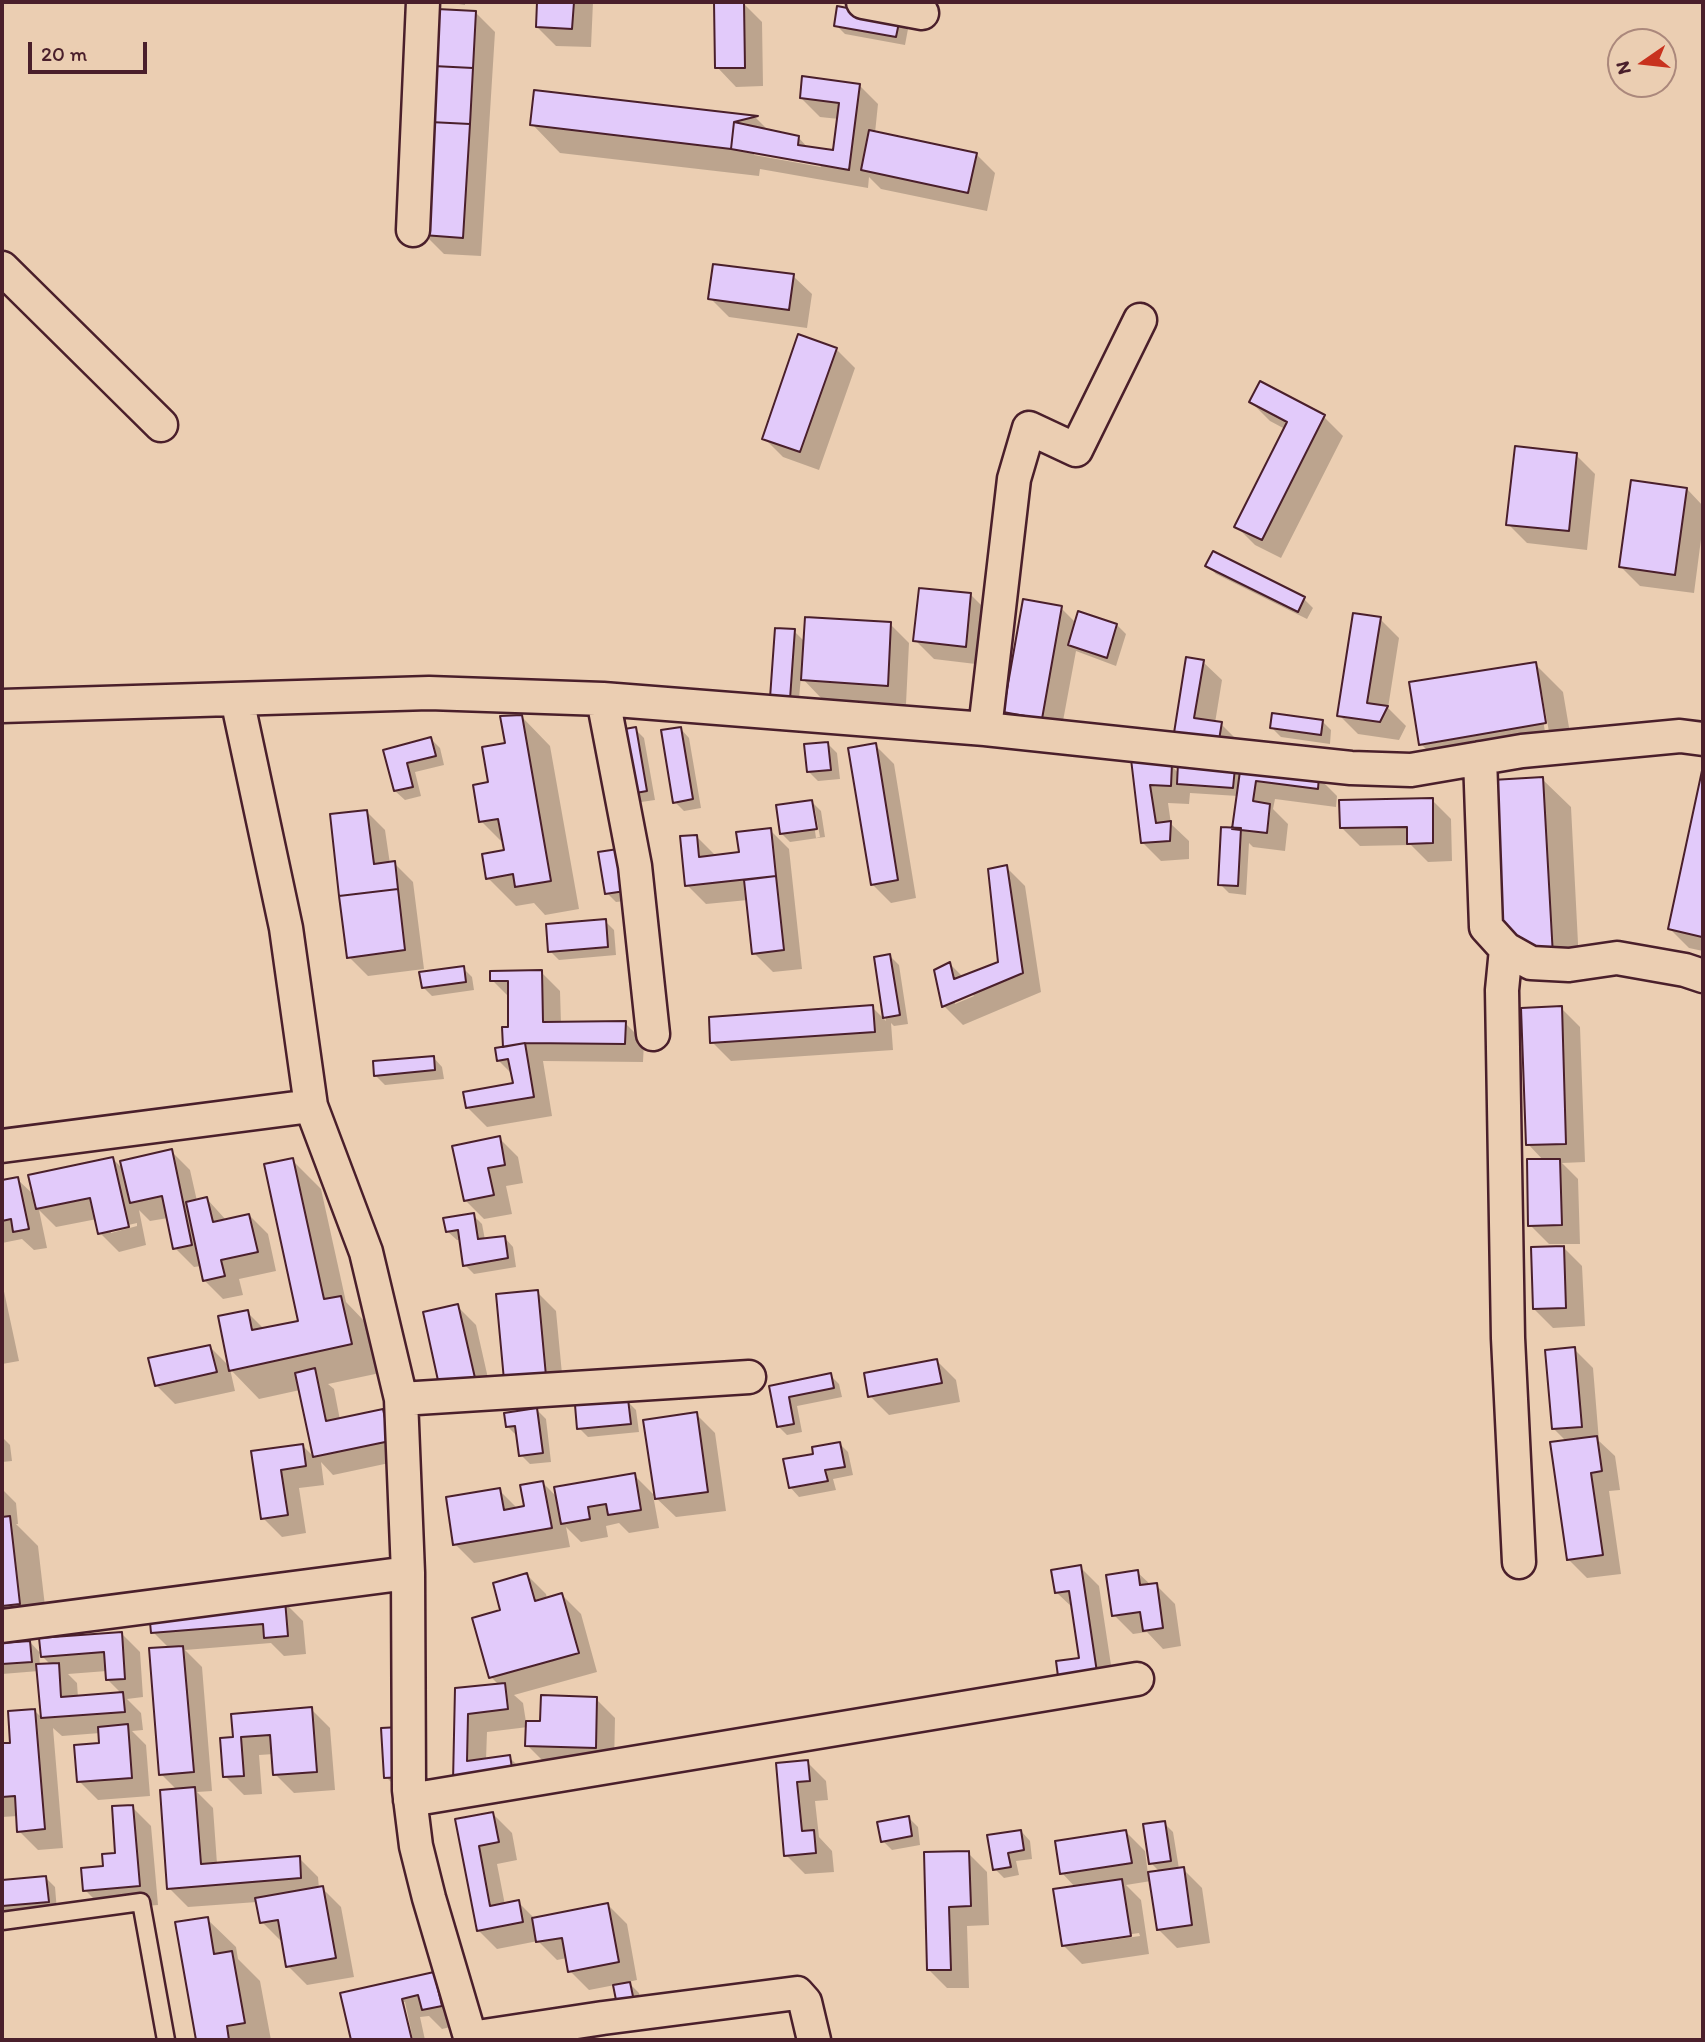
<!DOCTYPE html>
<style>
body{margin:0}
#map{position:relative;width:1705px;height:2042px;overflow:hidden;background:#ebceb2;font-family:Itim,sans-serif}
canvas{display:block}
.frame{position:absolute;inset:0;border:4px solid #4a1f2b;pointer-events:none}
.north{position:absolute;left:1607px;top:28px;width:70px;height:70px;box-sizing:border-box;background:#ebceb2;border:2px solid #ab887c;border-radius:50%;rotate:256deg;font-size:19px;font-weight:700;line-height:28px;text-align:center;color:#4a1f2b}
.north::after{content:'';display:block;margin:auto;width:24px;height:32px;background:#c8321e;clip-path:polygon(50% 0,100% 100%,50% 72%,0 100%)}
.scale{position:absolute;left:28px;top:42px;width:119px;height:32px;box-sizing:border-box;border:4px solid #4a1f2b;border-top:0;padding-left:9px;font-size:21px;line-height:24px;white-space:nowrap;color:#4a1f2b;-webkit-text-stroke:5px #ebceb2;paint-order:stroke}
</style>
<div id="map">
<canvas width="1705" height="2042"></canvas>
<div class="frame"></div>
<div class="north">N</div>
<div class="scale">20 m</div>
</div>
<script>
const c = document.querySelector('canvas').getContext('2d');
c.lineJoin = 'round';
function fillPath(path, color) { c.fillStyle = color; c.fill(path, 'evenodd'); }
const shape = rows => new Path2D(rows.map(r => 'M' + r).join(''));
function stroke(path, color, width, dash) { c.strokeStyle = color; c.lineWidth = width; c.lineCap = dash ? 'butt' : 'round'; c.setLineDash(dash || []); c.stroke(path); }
const shadow = shape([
 [451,2,465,2,465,5,452,3],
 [539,2,593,2,591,47,556,46,537,27],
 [743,3,762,22,763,86,736,87,717,67],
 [476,13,495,32,481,256,444,254,425,235],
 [899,20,908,29,905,45,845,34,836,25],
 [859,85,878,104,875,133,976,154,995,173,987,211,881,189,869,177,868,188,760,169,759,176,560,153,532,124,535,92,756,118,769,131,798,137,809,149,834,152,839,119,820,117,801,98],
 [755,151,817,162,821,167,754,155],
 [793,276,812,294,807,328,729,317,710,298],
 [836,349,855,368,819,470,783,457,764,438],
 [1260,384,1324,417,1343,436,1281,558,1255,545,1236,526,1285,429,1270,421,1251,402],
 [1576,455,1595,474,1587,550,1527,543,1508,524],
 [1687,489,1703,506,1703,524,1694,593,1640,586,1621,567],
 [1213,553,1304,599,1313,608,1307,619,1216,574,1207,565],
 [971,595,990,614,984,665,934,659,915,640],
 [1061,608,1076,623,1117,625,1126,634,1116,666,1076,651,1060,737,1024,730,1005,711],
 [1380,619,1399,638,1388,708,1406,726,1399,740,1358,734,1339,715],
 [890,624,909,643,906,704,822,699,801,677,798,708,781,706,794,631,806,643],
 [1203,662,1222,680,1215,723,1221,724,1240,743,1195,751,1176,732],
 [1535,664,1563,692,1573,751,1449,772,1421,744],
 [1539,693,1542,693,1549,732,1545,732],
 [522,717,550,746,579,909,545,915,534,903,516,906,488,878,506,851,505,845,481,821,490,784,507,744],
 [1322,721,1331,730,1330,744,1281,737,1272,728],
 [680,728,689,738,701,808,684,811,675,802],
 [635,729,644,738,655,800,641,802,631,793],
 [431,739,440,748,444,765,415,772,421,796,405,800,395,791,386,751],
 [828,744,837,753,840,779,818,781,809,772],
 [875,745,894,764,916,898,891,903,872,884],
 [1133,761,1172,766,1179,774,1235,770,1241,776,1318,777,1337,796,1336,807,1275,799,1273,809,1288,824,1285,851,1253,847,1249,843,1246,895,1229,893,1220,884,1234,830,1238,796,1190,793,1189,804,1168,803,1171,824,1189,841,1189,859,1161,861,1142,842],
 [1703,772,1703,951,1689,948,1670,929],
 [1542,779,1571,807,1580,982,1532,957,1504,928],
 [1529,941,1562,958,1529,945],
 [1432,800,1451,819,1452,861,1428,862,1411,845,1360,846,1341,827],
 [812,802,821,811,825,837,790,842,781,833],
 [812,810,815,810,820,837,816,838],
 [366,811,385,830,390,864,394,863,413,882,424,969,368,976,349,957],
 [770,830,789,849,802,969,773,972,754,953,748,900,706,904,687,885,696,836,716,856,740,854],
 [627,860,633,900,616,902,607,893],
 [1006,867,1025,886,1041,992,963,1025,944,1006,936,971,950,964,963,977,1000,963],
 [971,993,974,996,955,1004,955,1000],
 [605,921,614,930,616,955,559,960,550,951],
 [890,956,899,965,908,1024,894,1026,891,1023,893,1050,731,1061,712,1042,872,1007,886,1021,876,959],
 [463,968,472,977,474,990,432,996,423,987],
 [541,972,560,991,561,1024,625,1023,644,1042,643,1062,543,1061,552,1116,487,1127,468,1108,515,1084,513,1075,498,1060,510,1028,510,998,492,980],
 [1561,1008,1580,1027,1585,1162,1562,1163,1578,1179,1580,1244,1549,1244,1530,1225,1544,1161,1528,1144],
 [433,1057,442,1067,444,1079,385,1085,376,1076],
 [499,1138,518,1157,523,1183,506,1186,512,1214,484,1219,465,1200],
 [171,1151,190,1170,197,1201,207,1199,226,1220,249,1215,268,1234,276,1271,239,1279,243,1295,223,1299,204,1280,201,1266,194,1267,175,1248,168,1218,150,1221,139,1210,146,1245,119,1252,100,1233,97,1219,56,1227,39,1210,47,1248,34,1250,22,1239,2,1243,2,1182,17,1179,35,1196,113,1159,124,1170],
 [137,1223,137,1226,111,1233,111,1229],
 [292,1160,321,1189,346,1302,369,1326,380,1373,328,1384,334,1389,340,1420,383,1411,402,1430,408,1459,333,1475,321,1462,324,1485,299,1488,306,1533,282,1537,263,1518,253,1453,302,1445,315,1458,300,1390,259,1399,230,1369,235,1391,175,1404,156,1385,210,1347,230,1367,247,1312,265,1330,300,1322],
 [473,1215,482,1224,485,1240,504,1237,513,1247,516,1267,474,1274,465,1265,461,1240,457,1240,447,1231],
 [1563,1247,1582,1266,1585,1326,1553,1328,1534,1309],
 [2,1282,19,1361,2,1364],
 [537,1292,556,1311,564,1395,525,1398],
 [457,1306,476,1325,492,1396,460,1404],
 [1574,1349,1593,1368,1599,1441,1615,1456,1620,1490,1609,1491,1621,1574,1587,1578,1568,1559,1567,1442,1553,1428],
 [937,1361,956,1380,960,1402,889,1415,870,1396],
 [830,1375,839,1384,842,1397,797,1406,802,1432,787,1435,778,1426,771,1387],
 [627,1401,636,1410,639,1432,588,1437,579,1428],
 [537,1410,546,1419,551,1462,530,1464,521,1455,517,1436,508,1427],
 [696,1414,715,1433,726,1511,676,1517,653,1495,659,1528,629,1533,619,1523,606,1526,608,1537,581,1542,566,1527,570,1547,474,1563,455,1544,499,1490,518,1509,526,1508,543,1483,558,1498,634,1475,656,1497],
 [2,1437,10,1445,12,1461,2,1462],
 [839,1443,848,1452,853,1475,833,1479,836,1490,799,1497,790,1487,815,1455],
 [2,1489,16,1503,18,1524,16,1524,38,1546,48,1632,2,1637],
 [1080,1567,1099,1586,1116,1698,1081,1659,1074,1609,1056,1592],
 [1137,1572,1151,1585,1156,1585,1175,1604,1181,1646,1163,1649,1147,1632,1133,1634,1114,1615],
 [527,1575,546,1594,547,1599,562,1595,581,1614,597,1672,514,1695,523,1703,526,1722,542,1723,596,1699,615,1718,614,1767,546,1764,527,1745,528,1727,487,1732,486,1760,509,1757,528,1776,454,1781,457,1690,499,1685,491,1677,503,1611],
 [284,1602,303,1621,306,1654,284,1656,271,1643,185,1650,202,1667,212,1791,197,1792,213,1808,217,1864,299,1858,318,1877,319,1889,322,1888,341,1907,354,1977,307,1985,288,1966,284,1941,281,1941,262,1922,257,1902,188,1907,169,1888,177,1790,161,1774,170,1649,153,1632],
 [121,1633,140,1652,143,1697,127,1699,141,1713,143,1730,132,1731,146,1745,150,1796,98,1800,79,1781,101,1745,100,1733,62,1736,53,1728,63,1848,38,1850,19,1831,18,1816,2,1817,2,1745,12,1744,35,1711,43,1719,39,1671,2,1674,2,1645,30,1642,42,1655],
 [39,1653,51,1665,40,1666],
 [107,1671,108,1680,122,1694,78,1698,77,1683,68,1674],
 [311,1709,330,1728,335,1790,294,1793,275,1774,274,1754,259,1755,262,1794,244,1795,225,1776,234,1738],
 [399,1729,395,1786,386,1777],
 [807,1762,826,1781,828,1800,815,1801,819,1837,832,1851,834,1872,805,1874,786,1855,778,1764],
 [132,1807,151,1826,158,1905,104,1909,85,1890,117,1854],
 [493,1814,512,1833,517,1860,497,1864,505,1905,518,1902,535,1919,608,1905,627,1924,637,1980,628,1982,639,1993,643,2015,615,1985,589,1990,570,1971,567,1958,557,1960,538,1941,497,1949,478,1930,457,1821],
 [909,1818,918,1827,920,1845,892,1850,883,1841],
 [1164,1823,1173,1832,1179,1869,1183,1869,1202,1888,1210,1943,1177,1948,1158,1929,1151,1881,1126,1885,1141,1900,1149,1954,1082,1964,1063,1945,1076,1888,1062,1873,1126,1832,1145,1851,1148,1874,1160,1872,1151,1863],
 [1139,1933,1140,1936,1077,1945,1077,1942],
 [1021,1831,1030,1841,1032,1859,1016,1861,1019,1875,1004,1878,995,1869],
 [925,1853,968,1853,987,1872,989,1925,967,1926,969,1988,947,1988,928,1969],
 [46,1878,55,1887,57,1911,7,1915,2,1909,2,1881],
 [207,1919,236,1947,238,1959,260,1981,271,2040,198,2040,177,1924],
 [433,1974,452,1993,459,2025,442,2029,429,2016,420,2017,425,2040,413,2040,405,2002,401,2002,410,2040,352,2040,342,1995]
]);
const building = shape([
 [537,2,574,2,572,29,536,27,537,2],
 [714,2,744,2,745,68,715,68,714,2],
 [837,6,900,18,896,37,834,26,837,6],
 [437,9,476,11,473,68,433,66,437,9],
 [433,66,473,68,470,124,430,122,433,66],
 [802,76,860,84,849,170,731,149,734,122,799,136,798,145,833,150,839,103,800,98,802,76],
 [534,90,758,116,734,122,731,149,530,125,534,90],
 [430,122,470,124,463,238,423,235,430,122],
 [869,130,977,153,968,193,861,170,869,130],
 [713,264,794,274,789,310,708,299,713,264],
 [798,334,837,348,800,452,762,439,798,334],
 [1260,381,1325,415,1262,540,1234,527,1287,422,1249,402,1260,381],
 [1515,446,1577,453,1569,531,1506,525,1515,446],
 [1631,480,1687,488,1675,575,1619,567,1631,480],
 [1213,551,1305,597,1298,612,1205,566,1213,551],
 [919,588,971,593,966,647,913,641,919,588],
 [1023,599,1062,606,1042,719,1003,712,1023,599],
 [1078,611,1117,624,1107,658,1068,645,1078,611],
 [1353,613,1381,617,1367,703,1388,706,1380,722,1337,716,1353,613],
 [805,617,891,622,888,686,801,680,805,617],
 [775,628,795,629,790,699,770,698,775,628],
 [1186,657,1204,660,1194,718,1222,722,1219,740,1174,733,1186,657],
 [1536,662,1546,723,1419,745,1409,682,1536,662],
 [1272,713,1323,720,1321,735,1270,728,1272,713],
 [522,715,551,881,515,887,513,874,486,879,482,854,504,850,498,819,479,822,473,785,488,782,482,747,505,743,500,716,522,715],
 [636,727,647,791,630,794,619,730,636,727],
 [681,727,693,799,673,803,661,730,681,727],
 [431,737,436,756,407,763,413,787,394,791,383,750,431,737],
 [828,742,831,770,807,772,804,744,828,742],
 [876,743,898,880,871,885,848,748,876,743],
 [1131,759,1172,764,1171,786,1150,785,1156,823,1171,821,1170,841,1141,843,1131,759],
 [1178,763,1235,768,1233,788,1177,784,1178,763],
 [1241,764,1319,776,1318,789,1256,781,1253,801,1270,804,1267,833,1232,829,1241,764],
 [1703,766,1703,933,1702,937,1668,929,1703,766],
 [1543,777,1553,956,1502,929,1492,780,1543,777],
 [1433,798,1433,843,1407,844,1407,827,1340,828,1339,800,1433,798],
 [812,800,817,829,780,834,776,805,812,800],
 [367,810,374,864,395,861,398,889,339,896,330,814,367,810],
 [1221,827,1241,828,1238,886,1218,885,1221,827],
 [771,828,776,876,685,886,680,836,697,835,699,857,739,852,736,832,771,828],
 [618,849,625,891,605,894,598,852,618,849],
 [1007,865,1023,973,942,1007,934,970,950,962,954,979,998,962,988,869,1007,865],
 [776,876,784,950,752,954,744,880,776,876],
 [398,889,405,950,347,958,339,896,398,889],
 [606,919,608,947,548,952,546,924,606,919],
 [890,954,900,1015,883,1018,874,957,890,954],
 [464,966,466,982,422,988,419,972,464,966],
 [542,970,543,1022,626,1021,625,1044,525,1043,503,1047,502,1027,508,1027,508,981,490,981,490,971,542,970],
 [873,1005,875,1032,710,1043,709,1017,873,1005],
 [1562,1006,1566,1144,1526,1145,1521,1008,1562,1006],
 [525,1043,534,1097,466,1108,463,1092,513,1083,508,1059,497,1061,495,1048,525,1043],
 [434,1056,435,1070,374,1076,373,1061,434,1056],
 [500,1136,505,1165,488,1168,494,1195,464,1201,452,1146,500,1136],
 [172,1149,192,1245,173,1249,162,1196,130,1203,120,1161,172,1149],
 [113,1157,129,1227,98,1234,90,1198,36,1209,28,1175,113,1157],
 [293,1158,324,1299,341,1296,352,1344,229,1371,218,1316,248,1310,252,1330,298,1321,264,1164,293,1158],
 [1527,1159,1560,1159,1562,1225,1528,1226,1527,1159],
 [18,1177,29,1229,13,1232,11,1219,2,1221,2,1180,18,1177],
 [207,1197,213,1222,249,1214,258,1252,221,1260,225,1276,203,1281,186,1202,207,1197],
 [474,1213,478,1239,505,1236,508,1258,463,1266,458,1230,446,1232,443,1218,474,1213],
 [1564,1246,1566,1308,1533,1309,1531,1247,1564,1246],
 [538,1290,546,1376,504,1380,496,1294,538,1290],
 [458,1304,475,1378,439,1385,423,1312,458,1304],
 [210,1345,217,1372,155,1386,148,1358,210,1345],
 [1575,1347,1582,1427,1552,1429,1545,1350,1575,1347],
 [937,1359,942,1383,868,1397,864,1373,937,1359],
 [315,1368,326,1421,383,1409,390,1441,313,1457,295,1373,315,1368],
 [831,1373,834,1388,789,1397,794,1424,777,1427,769,1386,831,1373],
 [628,1399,631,1424,577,1429,575,1405,628,1399],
 [537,1408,543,1453,519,1456,515,1426,506,1427,504,1413,537,1408],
 [697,1412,708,1492,655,1499,643,1420,697,1412],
 [1597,1436,1602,1471,1591,1473,1603,1555,1567,1560,1550,1442,1597,1436],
 [840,1442,845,1467,825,1470,828,1481,789,1488,783,1459,813,1454,812,1447,840,1442],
 [303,1444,306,1466,281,1470,288,1515,261,1519,251,1451,303,1444],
 [635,1473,641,1510,608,1515,606,1504,588,1507,590,1519,561,1524,554,1487,635,1473],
 [543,1481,552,1528,453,1545,446,1497,500,1488,504,1510,524,1506,520,1485,543,1481],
 [10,1516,20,1604,2,1606,2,1517,10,1516],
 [1081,1565,1098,1679,1059,1684,1056,1661,1079,1658,1069,1591,1055,1593,1051,1570,1081,1565],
 [1138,1570,1140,1585,1157,1583,1163,1628,1143,1631,1140,1612,1112,1616,1106,1575,1138,1570],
 [527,1573,535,1601,562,1593,579,1653,489,1678,472,1618,500,1610,493,1583,527,1573],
 [285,1600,288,1636,264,1638,263,1624,151,1633,149,1611,285,1600],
 [122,1632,125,1679,106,1680,104,1652,41,1657,39,1638,122,1632],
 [30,1641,32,1662,2,1664,2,1643,30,1641],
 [183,1646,194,1772,159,1775,149,1648,183,1646],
 [59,1663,61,1697,123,1692,125,1712,41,1718,36,1664,59,1663],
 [505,1683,508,1709,468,1714,467,1761,510,1755,513,1775,453,1782,455,1688,505,1683],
 [541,1695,597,1697,596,1748,525,1746,526,1721,540,1721,541,1695],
 [312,1707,317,1772,273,1775,270,1735,241,1737,244,1776,223,1777,220,1738,233,1737,231,1714,312,1707],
 [35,1709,45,1829,17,1832,15,1796,2,1797,2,1743,10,1743,8,1711,35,1709],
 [128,1724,132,1778,77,1782,74,1745,99,1743,98,1727,128,1724],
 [400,1727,404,1777,384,1778,381,1728,400,1727],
 [808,1760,810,1781,797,1782,802,1831,814,1830,816,1853,784,1856,776,1763,808,1760],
 [195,1787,201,1864,300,1856,301,1878,167,1889,160,1790,195,1787],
 [133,1805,140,1886,83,1891,81,1868,103,1866,102,1854,115,1853,112,1806,133,1805],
 [493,1812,499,1842,479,1846,490,1906,519,1900,523,1922,477,1931,455,1819,493,1812],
 [909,1816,912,1836,881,1842,877,1822,909,1816],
 [1165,1821,1171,1861,1149,1864,1143,1824,1165,1821],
 [1021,1830,1024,1850,1008,1853,1011,1867,993,1870,987,1835,1021,1830],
 [1126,1830,1132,1863,1060,1874,1055,1841,1126,1830],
 [969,1851,971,1906,949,1907,951,1970,927,1970,924,1852,969,1851],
 [1184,1867,1192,1925,1157,1930,1148,1872,1184,1867],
 [46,1876,49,1902,2,1906,2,1880,46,1876],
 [1122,1879,1131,1936,1062,1946,1053,1889,1122,1879],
 [323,1886,336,1958,286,1967,278,1920,260,1923,255,1898,323,1886],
 [608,1903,619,1962,568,1972,562,1938,536,1942,532,1918,608,1903],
 [208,1917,214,1954,232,1951,245,2023,227,2026,229,2040,196,2040,175,1922,208,1917],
 [434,1972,442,2006,422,2010,418,1995,402,1999,412,2040,351,2040,340,1993,434,1972],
 [630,1982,635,2006,618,2010,613,1985,630,1982]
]);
const service = shape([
 [2,1921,141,1902,166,2040]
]);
const minor = shape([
 [863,2,922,13],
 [413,230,423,2],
 [2,268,161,425],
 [237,699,286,928,311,1106,366,1252,401,1399,408,1573,409,1790,416,1846,429,1898,471,2040],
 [603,699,635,866,653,1034],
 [2,706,429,693,603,699,985,729,1351,768,1411,770,1522,751,1680,736,1703,739],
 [985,729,1014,479,1029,428,1076,450,1140,320],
 [1480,758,1486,927,1506,949,1531,963,1569,965,1617,958,1685,970,1703,976],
 [1506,949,1502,990,1508,1338,1519,1562],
 [2,1146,311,1106],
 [401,1399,749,1377],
 [2,1626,408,1573],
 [410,1800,1137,1679],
 [471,2038,603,2018,797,1993,805,2002,814,2040]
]);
fillPath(shadow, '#0003');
fillPath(building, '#e2cafa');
stroke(building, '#4a1f2b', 2);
stroke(service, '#4a1f2b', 21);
stroke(minor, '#4a1f2b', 37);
stroke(service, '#ebceb2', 16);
stroke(minor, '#ebceb2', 32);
</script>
